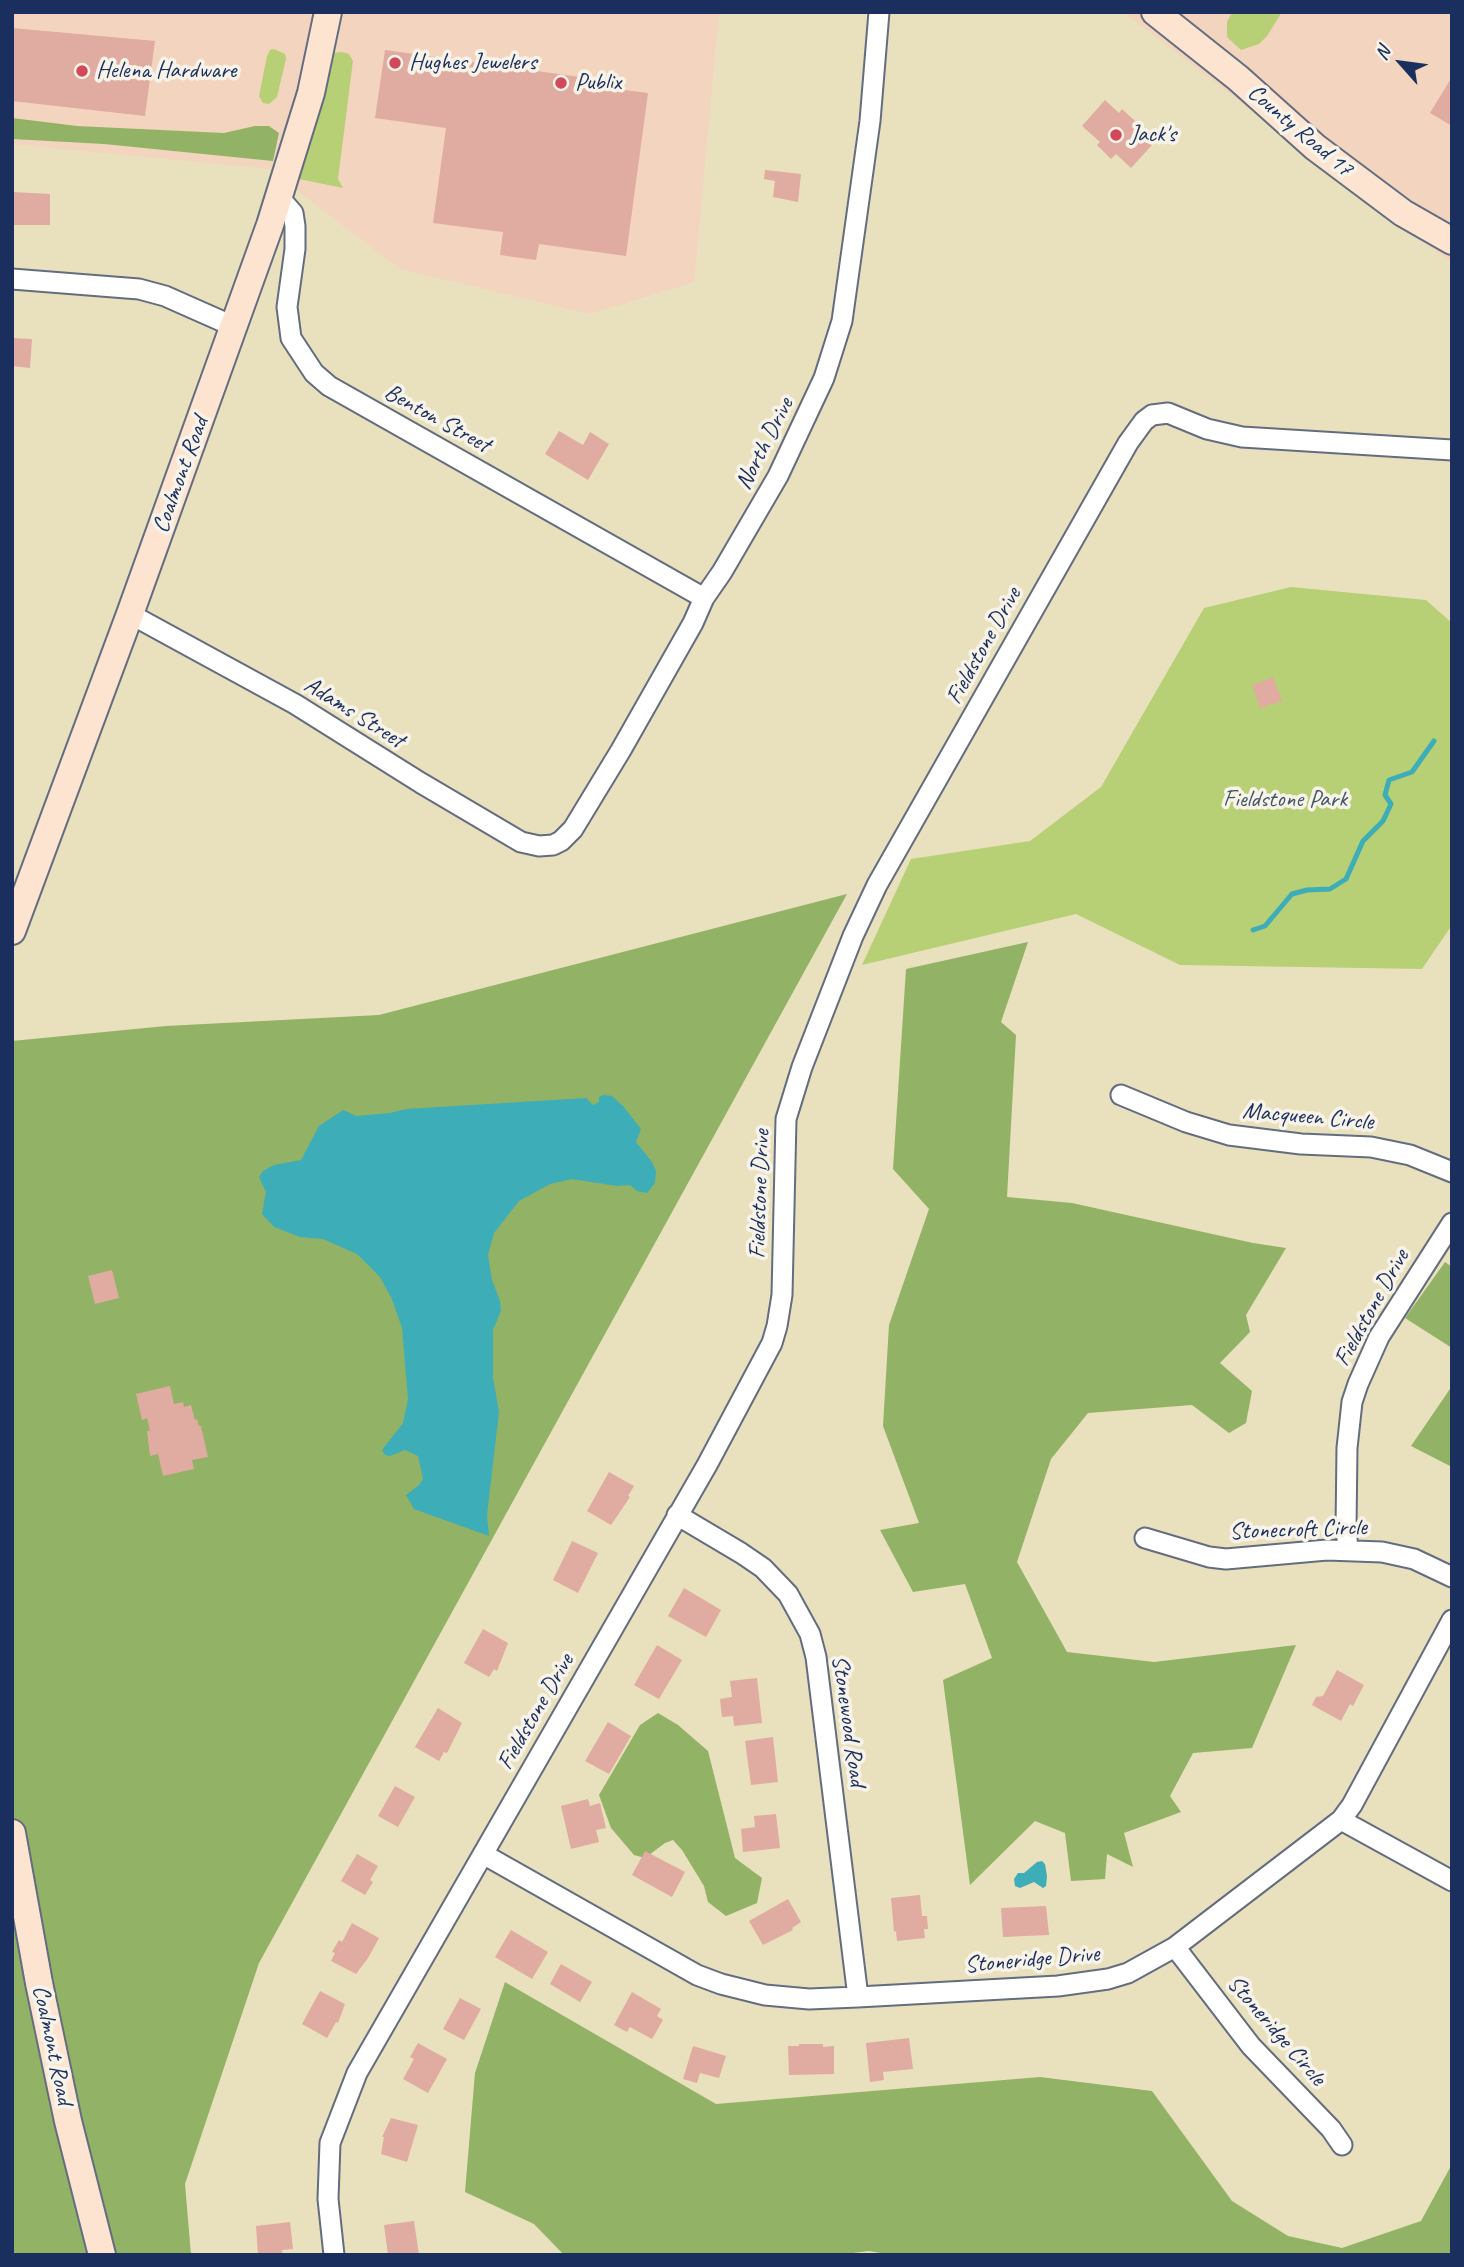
<!DOCTYPE html>
<style>
body{margin:0}
#map{position:relative;width:1464px;height:2267px;overflow:hidden;background:#e9e0bd;font-family:Caveat,sans-serif}
canvas{display:block}
.frame{position:absolute;inset:0;border:14px solid #1b2f5e;pointer-events:none}
.north{position:absolute;left:1366px;top:28px;width:70px;height:70px;-webkit-text-stroke:5px #f7f3e8;paint-order:stroke;rotate:298deg;font-size:19px;font-weight:700;line-height:28px;text-align:center;color:#1b2f5e}
.north::after{content:'';display:block;margin:auto;width:24px;height:32px;background:#1b2f5e;clip-path:polygon(50% 0,100% 100%,50% 72%,0 100%)}
</style>
<div id="map">
<canvas width="1464" height="2267"></canvas>
<div class="frame"></div>
<div class="north">N</div>
</div>
<script>
const c = document.querySelector('canvas').getContext('2d');
c.lineJoin = 'round';
function fillPath(path, color) { c.fillStyle = color; c.fill(path, 'evenodd'); }
const shape = rows => new Path2D(rows.map(r => 'M' + r).join(''));
function stroke(path, color, width, dash) { c.strokeStyle = color; c.lineWidth = width; c.lineCap = dash ? 'butt' : 'round'; c.setLineDash(dash || []); c.stroke(path); }
function label(font, color, halo, rows, align = 'center') {
  c.font = font + ' Caveat,sans-serif'; c.lineWidth = 7; c.setLineDash([]); c.textBaseline = 'middle'; c.strokeStyle = halo; c.fillStyle = color; for (const [text, x, y, turn = 0] of rows) {
    c.save(); c.translate(x, y); c.rotate((+turn || 0) * Math.PI / 180); c.textAlign = isNaN(turn) ? turn : align; if (halo) c.strokeText(text, 0, 0); c.fillText(text, 0, 0); c.restore();
  }
}
const built = shape([
 [12,12,719,12,694,282,590,314,400,269,269,169,12,144],
 [1123,12,1452,12,1452,263]
]);
const green = shape([
 [1232,12,1282,12,1267,36,1259,44,1241,50,1227,37,1227,22],
 [274,49,285,54,286,59,277,97,269,104,263,103,259,96,267,56,270,50],
 [342,52,349,54,353,61,338,179,343,188,294,178,333,53],
 [1291,587,1426,600,1452,623,1452,925,1422,969,1180,965,1076,914,862,965,911,859,1030,841,1101,787,1204,608]
]);
const forest = shape([
 [12,118,77,126,224,133,255,126,269,126,279,133,273,161,104,144,12,139],
 [847,894,259,1963,185,2184,191,2255,12,2255,12,1041,166,1026,379,1015],
 [1028,942,1001,1022,1016,1035,1007,1197,1072,1203,1253,1243,1286,1248,1246,1315,1250,1332,1220,1363,1252,1391,1246,1423,1229,1433,1192,1405,1088,1413,1051,1459,1017,1562,1067,1652,1154,1662,1296,1645,1252,1748,1193,1753,1170,1796,1181,1812,1124,1833,1133,1867,1107,1854,1105,1879,1071,1881,1065,1833,1035,1821,970,1885,943,1680,992,1658,965,1584,913,1592,880,1530,919,1523,883,1426,889,1325,929,1209,893,1169,906,969],
 [1445,1262,1452,1267,1452,1348,1405,1318],
 [1452,1386,1452,1467,1411,1446],
 [658,1713,678,1725,708,1751,735,1858,762,1878,757,1903,726,1916,708,1902,704,1886,682,1850,673,1840,665,1843,645,1858,634,1855,611,1828,599,1795,640,1725],
 [505,1982,716,2104,1040,2077,1152,2091,1232,2201,1288,2236,1342,2248,1421,2221,1452,2164,1452,2255,891,2255,869,2251,837,2255,564,2255,534,2224,465,2192,475,2073]
]);
const water = shape([
 [603,1095,612,1096,623,1106,641,1129,636,1142,652,1162,656,1171,655,1183,647,1193,637,1191,630,1185,617,1186,572,1179,550,1184,519,1201,494,1233,488,1255,492,1280,500,1301,501,1311,493,1330,493,1378,499,1412,487,1515,489,1536,414,1509,406,1495,419,1485,423,1479,418,1456,405,1450,390,1456,385,1455,382,1450,403,1423,408,1399,402,1328,392,1299,380,1277,357,1254,323,1239,300,1237,274,1227,262,1214,266,1192,259,1177,263,1171,274,1165,301,1160,319,1126,343,1110,356,1116,390,1113,406,1109,586,1098,593,1105,599,1102,599,1097],
 [1042,1861,1045,1864,1047,1876,1046,1886,1043,1888,1034,1882,1020,1888,1015,1886,1014,1879,1018,1873,1024,1873,1037,1862]
]);
const stream = shape([
 [1253,930,1265,926,1292,894,1307,890,1330,889,1346,879,1363,841,1383,821,1391,804,1385,795,1389,780,1412,772,1434,741]
]);
const building = shape([
 [12,28,155,41,145,116,12,101],
 [385,50,609,81,608,88,648,93,626,256,539,244,536,260,500,255,503,232,433,223,446,128,375,118],
 [1452,77,1452,126,1430,113],
 [1105,100,1119,113,1122,109,1136,122,1132,127,1152,145,1131,168,1116,154,1111,159,1097,145,1100,142,1082,126],
 [765,170,801,174,798,202,773,197,775,181,764,179],
 [12,192,50,194,50,225,12,225],
 [12,338,32,339,30,368,12,366],
 [559,431,583,445,590,432,609,444,588,480,545,454],
 [1273,677,1282,701,1260,708,1252,685],
 [112,1270,119,1298,95,1304,88,1276],
 [170,1386,174,1404,183,1402,184,1407,191,1405,195,1420,197,1419,199,1426,201,1426,208,1457,192,1460,194,1469,163,1476,158,1454,150,1456,147,1431,150,1431,147,1418,142,1420,136,1394],
 [609,1472,634,1486,628,1496,630,1497,611,1525,587,1511],
 [572,1541,598,1553,578,1593,553,1580],
 [684,1588,721,1610,706,1637,668,1616],
 [483,1629,508,1643,497,1671,494,1669,489,1677,464,1663],
 [657,1645,682,1660,659,1699,634,1685],
 [1337,1670,1364,1685,1353,1706,1350,1704,1341,1721,1312,1705,1316,1697,1323,1696],
 [757,1678,762,1723,734,1726,733,1716,722,1717,720,1699,732,1697,730,1681],
 [438,1708,462,1723,447,1753,444,1752,439,1761,415,1747],
 [608,1722,631,1736,609,1774,585,1761],
 [773,1737,778,1782,751,1785,745,1741],
 [395,1786,415,1797,398,1827,378,1816],
 [588,1799,590,1806,600,1803,606,1828,596,1830,599,1842,571,1849,561,1806],
 [776,1814,780,1848,743,1852,741,1829,755,1827,754,1816],
 [645,1851,685,1872,672,1897,632,1875],
 [357,1854,378,1866,370,1880,373,1882,365,1895,341,1881],
 [920,1895,922,1916,927,1916,928,1929,924,1929,925,1938,897,1941,896,1931,894,1932,891,1898],
 [788,1899,801,1922,792,1928,793,1930,763,1945,749,1921],
 [1046,1906,1049,1935,1003,1937,1001,1908],
 [352,1923,379,1938,368,1958,356,1974,331,1961,335,1953,332,1952,339,1940,342,1942],
 [511,1930,548,1952,532,1979,495,1957],
 [561,1964,592,1982,580,2002,550,1984],
 [320,1991,345,2004,338,2023,336,2022,327,2038,302,2024],
 [632,1992,661,2009,657,2016,663,2020,652,2039,630,2027,627,2032,614,2025],
 [460,1998,481,2009,464,2040,443,2029],
 [909,2038,913,2069,883,2072,884,2080,870,2082,866,2043],
 [418,2043,447,2059,428,2093,403,2079,414,2059,410,2057],
 [799,2044,823,2044,823,2047,834,2046,834,2074,789,2075,788,2046,799,2046],
 [693,2046,726,2056,719,2078,700,2073,697,2083,683,2079],
 [391,2118,418,2125,407,2162,381,2154,384,2137,382,2137],
 [414,2221,419,2255,388,2255,384,2225],
 [290,2222,293,2249,282,2250,283,2255,258,2255,256,2226]
]);
const street = shape([
 [279,197,293,213,295,226,295,249,287,307,291,338,314,373,329,386,704,598],
 [12,279,139,289,165,296,235,327],
 [130,614,295,704,421,783,521,842,539,846,553,845,561,841,573,829,621,750,693,623,704,598,722,572,778,476,824,378,842,321,870,121,879,12],
 [1121,1095,1186,1122,1229,1135,1301,1144,1371,1147,1410,1155,1452,1172],
 [677,1515,741,1553,763,1568,788,1594,810,1634,816,1657,858,1997],
 [1145,1538,1209,1557,1226,1559,1327,1550,1382,1552,1414,1559,1452,1577],
 [1348,1549,1346,1528,1347,1448,1352,1402,1358,1384,1379,1337,1452,1223],
 [1341,1820,1452,1881],
 [483,1854,697,1975,721,1984,765,1995,809,1999,858,1997,1058,1986,1108,1979,1128,1973,1175,1947,1341,1820,1352,1805,1452,1620],
 [1175,1947,1251,2046,1331,2129,1342,2145],
 [334,2255,328,2199,330,2143,357,2073,707,1465,772,1343,777,1326,782,1295,786,1119,802,1067,853,936,877,885,1128,443,1144,421,1152,415,1168,413,1207,429,1242,437,1452,450]
]);
const secondary = shape([
 [1155,12,1238,78,1315,147,1403,213,1452,241],
 [12,931,130,614,270,225,311,93,328,12],
 [12,1833,39,1983,68,2121,102,2255]
]);
const markers = [
 [395,63,7,"#d1495b"],
 [82,71,7,"#d1495b"],
 [561,83,7,"#d1495b"],
 [1116,135,7,"#d1495b"]
];
const poiNames = [
 ["Hughes Jewelers",409,63],
 ["Helena Hardware",96,71],
 ["Publix",575,83],
 ["Jack's",1130,135]
];
const streetNames = [
 ["County Road 17",1300,131,40],
 ["Benton Street",437,419,29],
 ["North Drive",765,444,-63],
 ["Coalmont Road",181,475,-70],
 ["Fieldstone Drive",984,646,-61],
 ["Adams Street",354,713,32],
 ["Macqueen Circle",1308,1117,5],
 ["Fieldstone Drive",760,1194,-88],
 ["Fieldstone Drive",1372,1308,-61],
 ["Stonecroft Circle",1298,1530,-2],
 ["Fieldstone Drive",536,1712,-60],
 ["Stonewood Road",848,1721,82],
 ["Stoneridge Drive",1032,1960,-5],
 ["Stoneridge Circle",1276,2031,49],
 ["Coalmont Road",52,2045,78]
];
const parkNames = [
 ["Fieldstone Park",1285,800]
];
fillPath(built, '#f3d4be');
fillPath(green, '#b8d075');
fillPath(forest, '#92b266');
fillPath(water, '#3dadb8');
stroke(stream, '#3dadb8', 5);
fillPath(building, '#e0aba0');
stroke(street, '#636d7f', 23);
stroke(secondary, '#636d7f', 30);
stroke(street, '#fff', 19);
stroke(secondary, '#fde4d1', 26);
for (const [x, y, r, color] of markers) { const dot = new Path2D(); dot.arc(x, y, r, 0, 2 * Math.PI); c.fillStyle = color; c.fill(dot); stroke(dot, '#f7f3e8', 2.5); }
label('24px', '#1b2f5e', '#f7f3e8', poiNames, 'left');
label('24px', '#1b2f5e', '#f7f3e8', streetNames);
label('24px', '#425764', '#f7f3e8', parkNames);
</script>
